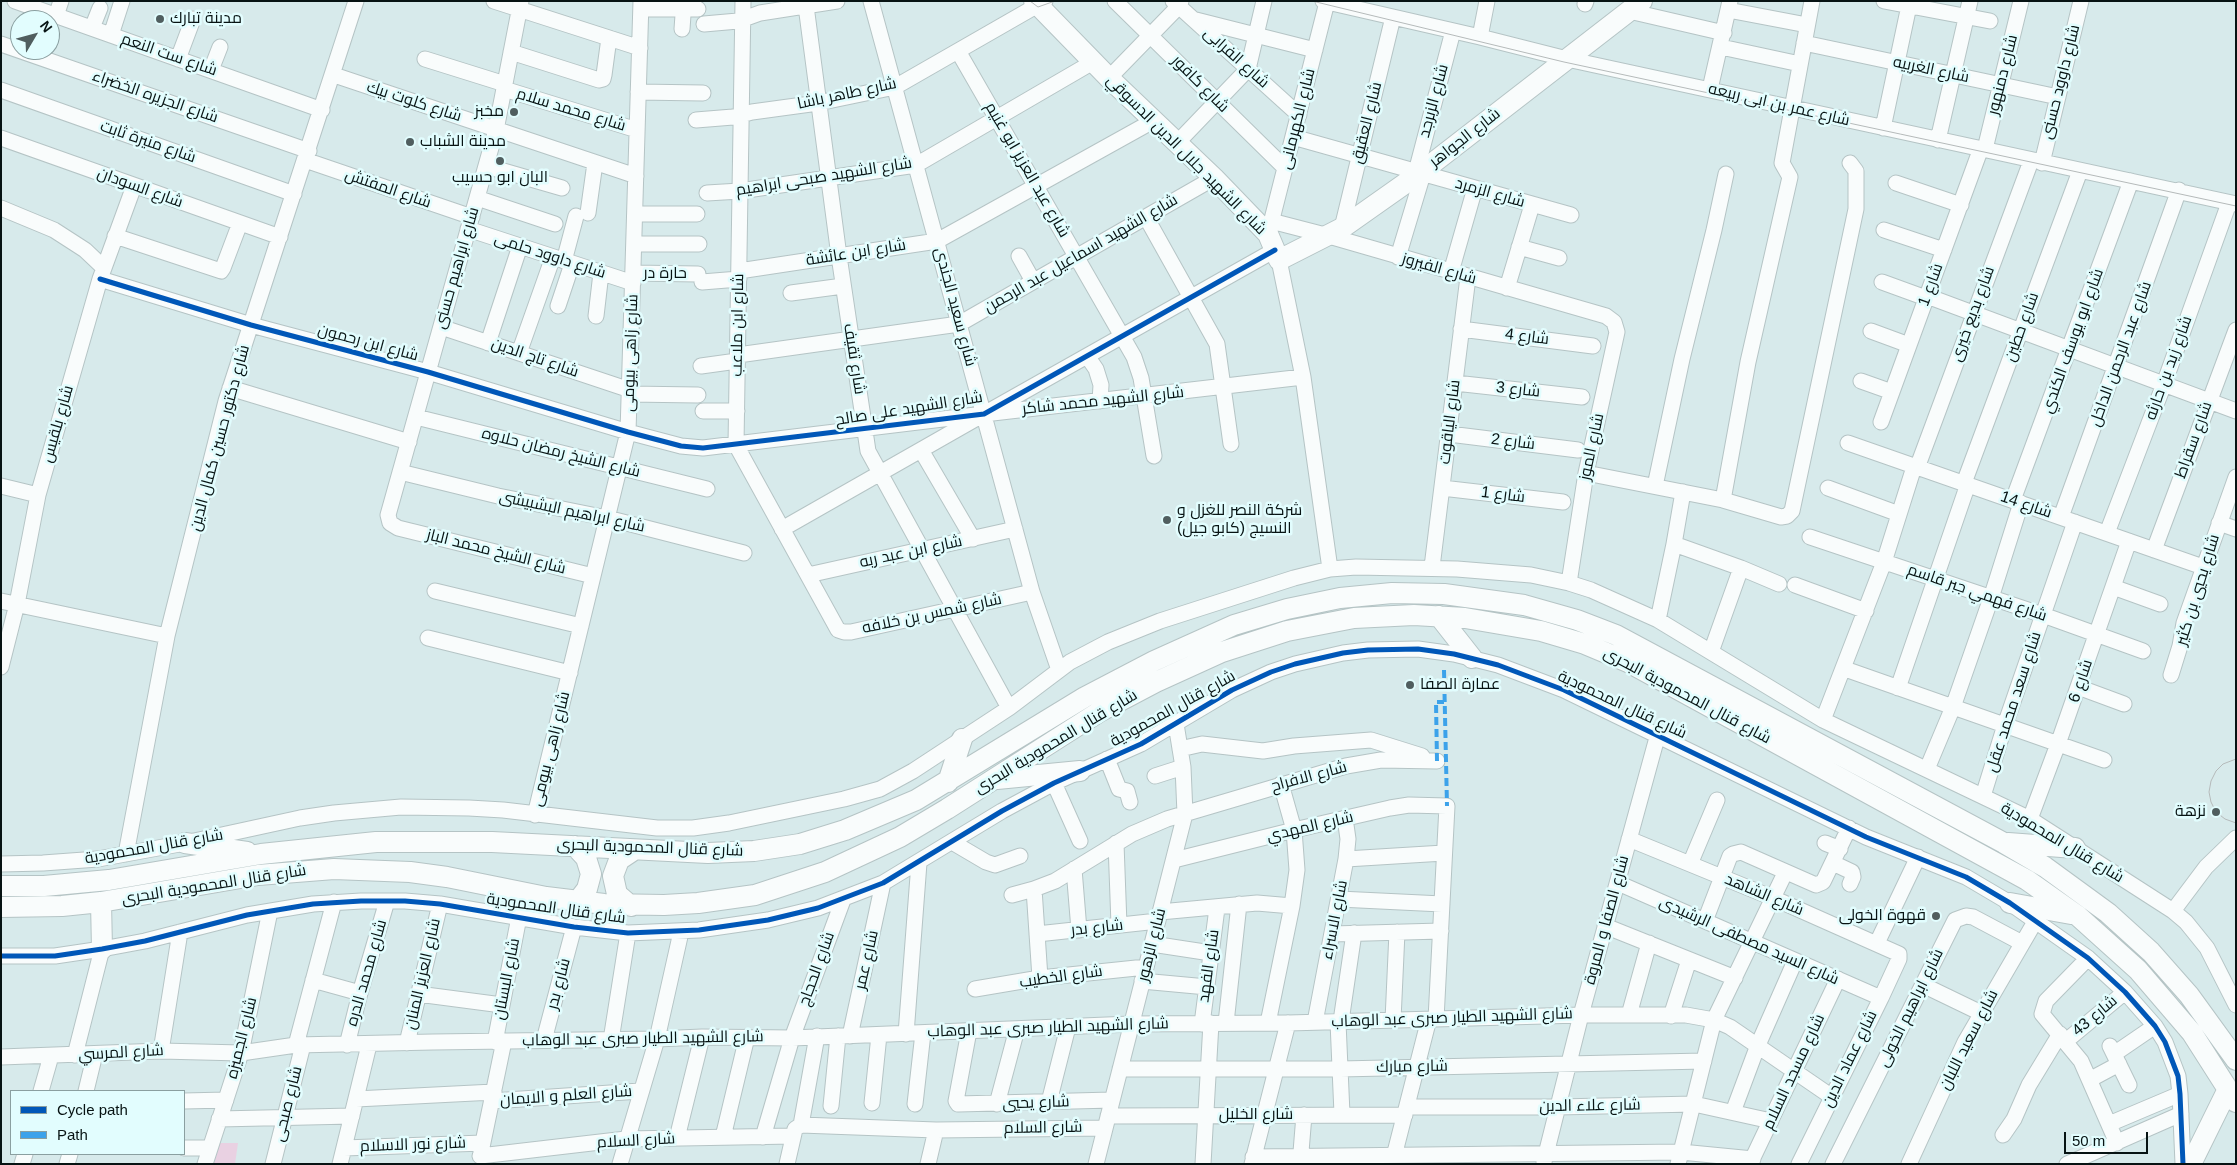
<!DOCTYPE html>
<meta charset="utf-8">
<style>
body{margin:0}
#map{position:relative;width:2237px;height:1165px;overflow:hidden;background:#d7eaeb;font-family:Helvetica,sans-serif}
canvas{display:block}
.frame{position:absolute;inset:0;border:2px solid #071313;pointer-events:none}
.legend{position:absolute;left:10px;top:1090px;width:175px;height:65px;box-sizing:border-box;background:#e2fdfe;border:1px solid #8a9fa0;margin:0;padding:6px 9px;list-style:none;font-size:15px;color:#071313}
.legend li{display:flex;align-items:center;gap:10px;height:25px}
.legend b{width:25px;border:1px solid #8a9fa0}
.north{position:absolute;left:10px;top:10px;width:50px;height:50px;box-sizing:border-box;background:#e2fdfe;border:1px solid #8a9fa0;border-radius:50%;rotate:53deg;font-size:14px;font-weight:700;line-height:20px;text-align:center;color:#071313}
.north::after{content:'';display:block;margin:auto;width:18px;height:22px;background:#505e5f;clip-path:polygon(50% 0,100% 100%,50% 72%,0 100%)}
.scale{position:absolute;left:2064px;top:1132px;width:84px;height:22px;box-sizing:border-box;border:2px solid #071313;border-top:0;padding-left:6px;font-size:15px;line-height:18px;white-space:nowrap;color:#071313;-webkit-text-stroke:4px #e2fdfe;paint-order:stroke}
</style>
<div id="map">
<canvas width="2237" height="1165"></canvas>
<div class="frame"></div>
<ul class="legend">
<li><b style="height:6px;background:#0057b8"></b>Cycle path</li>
<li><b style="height:6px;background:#3ca2ea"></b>Path</li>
</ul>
<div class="north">N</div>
<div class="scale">50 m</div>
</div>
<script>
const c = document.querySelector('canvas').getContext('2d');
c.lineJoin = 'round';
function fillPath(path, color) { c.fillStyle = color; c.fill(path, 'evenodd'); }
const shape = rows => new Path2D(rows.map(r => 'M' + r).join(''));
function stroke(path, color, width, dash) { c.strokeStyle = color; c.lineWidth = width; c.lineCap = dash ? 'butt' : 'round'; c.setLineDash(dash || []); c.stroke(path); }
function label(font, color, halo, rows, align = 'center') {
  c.font = font + ' Helvetica,Cairo,sans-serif'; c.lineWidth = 5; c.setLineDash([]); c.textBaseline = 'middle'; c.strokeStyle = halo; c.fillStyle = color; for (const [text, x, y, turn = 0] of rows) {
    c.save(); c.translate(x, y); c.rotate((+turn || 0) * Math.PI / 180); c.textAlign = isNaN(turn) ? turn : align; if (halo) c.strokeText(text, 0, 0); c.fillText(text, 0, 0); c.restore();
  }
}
const green = shape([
 [217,1143,238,1143,235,1164,205,1164]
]);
const minor = shape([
 [15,1,322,110],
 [494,1,640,48],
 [521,1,496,130,388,515,390,523,398,528,593,576],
 [743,1,736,445,838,630,844,632,851,632,1032,592],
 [871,1,1032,592,1059,670],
 [1115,1,1285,168],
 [1173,1,1299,115],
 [1323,1,1480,37,1567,59,2236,204],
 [1884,1,1990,21],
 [1585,4,1586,1],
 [806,6,839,256,868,451,1009,708],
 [641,9,698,9],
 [1728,10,1807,25],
 [1629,11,1724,33],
 [56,16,61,1],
 [1196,20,1315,50],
 [704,24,738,21,760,13,837,1],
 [92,28,100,8],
 [682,29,684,1],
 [111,35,122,1],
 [1480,37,1487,1],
 [1804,43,2058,97],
 [1,44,309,151],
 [1721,47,1800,64],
 [958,51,1134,357,1141,378,1154,456],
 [511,52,599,80,603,79,604,75,609,38],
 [178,59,193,19],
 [425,59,505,84],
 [211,70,220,47],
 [334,75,636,176],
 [1109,78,1179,6,1181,1],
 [504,89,637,130],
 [1710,89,1730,1],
 [1,90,294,194],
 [638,92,703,93],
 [696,120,733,117,752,112,818,103,895,87,1045,1],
 [1883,128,1910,1],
 [1293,137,1571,215],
 [1,138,280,237],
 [1938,140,1970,1],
 [1177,143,1248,69,1264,1],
 [1985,149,2021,1],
 [305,160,472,217],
 [2042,163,2081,1],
 [486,166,562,188],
 [1416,172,1453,31],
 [1896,183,1961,205],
 [707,193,740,191,916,165,1093,62],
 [477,198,555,224],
 [1,208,54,230,85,250,104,268],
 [588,213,595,163],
 [635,214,697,214],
 [1146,217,1217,344,1231,444],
 [1271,221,1329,236,1606,316,1614,322,1617,332,1586,473,1569,583],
 [1342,228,1393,17],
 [468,229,633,283],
 [1884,230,1944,250],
 [1269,231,1327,2],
 [115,236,221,271,223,268,240,223],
 [634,244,699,244],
 [1519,247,1559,258],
 [1019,256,1033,281],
 [1398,257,1423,174],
 [1279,260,1303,377,1330,569],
 [564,261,576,216],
 [739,271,937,241,1153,121],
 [1451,272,1475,188],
 [633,273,698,274],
 [100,279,251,325,428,372,628,432,681,446,703,448,984,414,1275,250],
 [702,282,739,279],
 [1882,282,1926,298],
 [1507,288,1532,205],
 [791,293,843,286],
 [1927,296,2236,411],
 [558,306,572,264],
 [596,316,601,273],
 [441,327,630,390],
 [1461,329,1593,346],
 [1871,331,1909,345],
 [488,343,520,246],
 [519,353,553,257],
 [738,355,959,324,1214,178],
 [1087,356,1096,369,1101,385,1100,401],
 [701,366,737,361],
 [1861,381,1892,392],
 [1455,383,1582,397],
 [230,388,409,442],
 [629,394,698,395],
 [703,411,737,411],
 [416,417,707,489],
 [1881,422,1981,148],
 [1449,434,1578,450],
 [1848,443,2203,567],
 [921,450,973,539],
 [1917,468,2031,161],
 [400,472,498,496,607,518,744,553],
 [1586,473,1723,500,1781,517,1787,516,1792,511,1856,209,1856,171,1850,163],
 [1964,483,2080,171],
 [1,486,38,495],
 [1655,486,1682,359,1714,230,1726,174],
 [1442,488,1563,502],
 [1828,488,1899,514],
 [1683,492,1674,544,1741,568,1779,584],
 [1723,500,1748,362,1790,177,1782,163,1812,1],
 [2013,500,2131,181],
 [2061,517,2179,190],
 [2219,523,2236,529],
 [782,529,984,414,1303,377],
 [2107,533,2164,384,2229,203],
 [1810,537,2043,615,2143,651],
 [2154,550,2236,330],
 [1432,567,1468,277],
 [808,575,1015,529],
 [1795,585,1866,611],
 [2113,587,2160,604],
 [435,591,581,626],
 [1,601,167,636],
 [1658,620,1674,544],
 [428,638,570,673],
 [1711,652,1741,568],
 [1,667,17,604,38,495,100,279,134,186],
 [1845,669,2104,760],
 [2171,675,2180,646,2184,623,2236,477],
 [2078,687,2124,704],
 [1898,688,1968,484],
 [1823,720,1884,562,1914,467],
 [1180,749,1202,744,1263,751,1294,746,1371,740,1422,756],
 [1107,759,1119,789,1127,791,1130,802],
 [1927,769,1953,707,1991,598,2021,503],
 [1155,776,1183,767],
 [1054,783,1080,841],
 [1983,796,2005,725,2075,522],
 [535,815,628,432,641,1],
 [2030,819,2058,744,2129,541],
 [1629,839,1773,898,1899,954,1899,959,1881,998,1799,1164],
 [952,842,986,862,995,865,1020,856],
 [1116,843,1119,925],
 [1825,843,1840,849],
 [126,854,167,636,226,401,356,1],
 [1346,859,1444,853],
 [1174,860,1294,830,1390,808,1409,805,1447,806,1436,1019],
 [1833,863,1852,872,1853,877,1850,884],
 [1,864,43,863,98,859,185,843,300,818,334,813,401,807,469,808,503,810,657,828,693,828,729,823,844,799,880,789,913,771,1009,708,1070,662,1108,642,1160,621,1294,578,1330,569,1356,567,1457,569,1531,575,1569,583,1591,590,1658,620,1823,720,2030,819,2173,911,2186,922,2207,948,2236,1005],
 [1690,864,1717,800],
 [1074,869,1079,930],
 [1618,883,1881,998],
 [1034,889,1040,978],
 [1012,895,1034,889,1055,881,1132,834,1167,819,1346,766,1381,760,1437,761],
 [1339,899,1442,904],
 [2173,911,2206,867,2236,838],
 [1160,912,1257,903,1292,906],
 [1705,921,1730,856,1733,854,1741,852,1816,885,1823,882,1825,878,1849,828],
 [1605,926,1735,978],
 [1037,934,1158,921],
 [1332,934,1441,931],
 [1877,943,1918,857],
 [1152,944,1211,953],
 [1,956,55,956,102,949,145,941,247,915,313,904,361,901,405,901,440,904,574,927,628,933,699,930,768,920,818,908,883,883,1002,811,1054,783,1141,744,1232,690,1271,672,1295,664,1343,653,1368,650,1418,649,1454,654,1498,665,1564,690,1866,837,1966,877,2010,903,2088,958,2125,992,2155,1026,2165,1042,2178,1076,2180,1094,2183,1164],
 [2088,958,2046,1001,2042,1014,2081,1061,2117,1143],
 [313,980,360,993],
 [1142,981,1207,987],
 [1923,985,1981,1013],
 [975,989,1040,978,1146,967],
 [418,994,502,1005],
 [1629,1015,1649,943],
 [1671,1016,1689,960],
 [1393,1020,1397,932],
 [1341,1021,1354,933],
 [1315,1022,1346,859,1348,839,1345,818],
 [1338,1022,1342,1114],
 [1226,1023,1239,904],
 [1268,1023,1292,906,1297,870,1294,830,1281,784],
 [1202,1024,1217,908],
 [969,1031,956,1101,958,1104,1112,1100],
 [906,1034,919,863],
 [850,1036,883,883],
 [544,1040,574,927],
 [611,1040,628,933],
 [2066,1041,2125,992],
 [495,1042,519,917],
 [407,1043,440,904],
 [296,1045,334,902],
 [347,1045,360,993,387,901],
 [2110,1046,2129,1085],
 [161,1051,180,932],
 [2114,1054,2155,1026],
 [75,1055,102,949],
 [1,1057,161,1051,241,1053,296,1045,433,1042,657,1039,702,1037,792,1038,1131,1024,1288,1023,1581,1015,1686,1015,1714,1020,1730,1027,1832,1097],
 [1120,1069,1340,1069,1704,1061],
 [2091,1079,2119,1064],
 [41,1091,51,1056],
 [86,1091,95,1054],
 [356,1099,494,1092],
 [184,1101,226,1100],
 [492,1101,640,1091],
 [1049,1102,1068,1027],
 [872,1103,879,1035],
 [915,1104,923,1033],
 [997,1104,1017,1029],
 [831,1106,838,1036],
 [1407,1107,1558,1107,1694,1104,1771,1121],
 [1733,1112,1758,1045,1795,961],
 [1108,1116,1405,1115],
 [219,1119,352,1116],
 [2109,1124,2180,1094],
 [801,1125,936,1130,1105,1128],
 [2003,1135,2014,1119,2029,1085,2060,1034],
 [723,1137,747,1037],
 [763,1137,792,1038,843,900],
 [677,1138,702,1037],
 [184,1148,210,1148],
 [344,1148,483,1143],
 [481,1152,504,1041],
 [480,1156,626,1139,793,1136],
 [1253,1157,1681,1152,1753,1159],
 [1544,1162,1581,1015,1658,734],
 [22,1164,25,1154],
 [67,1164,70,1154],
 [205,1164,241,1053,270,911],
 [273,1164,303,1045],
 [340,1164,369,1045],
 [620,1164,657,1039,681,932],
 [787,1164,795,1129,801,1125,817,1036],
 [928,1164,936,1130],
 [1096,1164,1185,814,1183,767,1176,724],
 [1203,1164,1211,1023],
 [1252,1164,1288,1023],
 [1300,1164,1304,1115],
 [1392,1164,1429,1019],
 [1678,1164,1714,1020,1785,873],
 [1750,1164,1838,979],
 [1833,1164,1955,920,1966,916,1973,917,2022,943],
 [1909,1164,1965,1042,2036,920],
 [2067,1164,2181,1114]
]);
const major = shape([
 [1034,1,1109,78,1214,178,1268,234,1279,260,1342,228,1420,173,1642,1],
 [1439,616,1472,658],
 [997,779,1080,771],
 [948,782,962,739],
 [185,843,247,852],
 [2008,843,2075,848],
 [575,846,586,858,591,874,587,889,577,902],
 [1,886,44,886,109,880,261,854,376,842,492,842,708,853,754,851,800,844,845,830,916,800,1085,697,1154,661,1234,625,1287,609,1340,598,1392,593,1444,594,1524,605,1577,620,1616,635,2004,843,2045,867,2108,913,2151,952,2189,995,2236,1060],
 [101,902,102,949],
 [2010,903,2071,914],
 [631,906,617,894,613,876,619,860,634,850],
 [1,907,62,906,101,902,258,875,334,869,410,872,447,877,546,897,604,904,664,905,698,903,755,895,825,872,900,837,947,809,1099,712,1156,682,1222,652,1287,631,1354,618,1414,615,1465,618,1541,631,1585,644,1628,662,2027,880,2078,916,2138,970,2192,1033,2236,1102],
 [2191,1164,2228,1089]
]);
const tram = shape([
 [1030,1,1038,7,1055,1],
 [1312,1,1564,62,2236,206],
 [2236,759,2223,764,2216,771,2211,781,2209,792,2211,802,2216,812,2225,819,2236,823]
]);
const quiet = shape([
 [1444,670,1447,806],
 [1437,761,1436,702,1444,702]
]);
const cycleway = shape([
 [100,279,251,325,428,372,628,432,681,446,703,448,984,414,1275,250],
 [1,956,55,956,102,949,145,941,247,915,313,904,361,901,405,901,440,904,574,927,628,933,699,930,768,920,818,908,883,883,1002,811,1054,783,1141,744,1232,690,1271,672,1295,664,1343,653,1368,650,1418,649,1454,654,1498,665,1564,690,1866,837,1966,877,2010,903,2088,958,2125,992,2155,1026,2165,1042,2178,1076,2180,1094,2183,1164]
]);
const markers = [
 [160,19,5,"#505e5f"],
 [514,112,5,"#505e5f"],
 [410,142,5,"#505e5f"],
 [500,161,5,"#505e5f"],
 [1167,520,5,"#505e5f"],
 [1410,685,5,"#505e5f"],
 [2216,812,5,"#505e5f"],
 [1936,916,5,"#505e5f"]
];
const poiNames = [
 ["مدينة تبارك",170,19],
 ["مخبز",504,112,"right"],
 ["مدينة الشباب",420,142],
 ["البان ابو حسيب",500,178,"center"],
 ["شركة النصر للغزل و",1177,511],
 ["النسيج (كابو جيل)",1177,529],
 ["عمارة الصفا",1420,685],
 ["نزهة",2206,812,"right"],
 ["قهوة الخولى",1926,916,"right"]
];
const streetNames = [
 ["شارع ست النعم",169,55,19],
 ["شارع الفرابى",1236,58,42],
 ["شارع الغربيه",1931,70,12],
 ["شارع دمنهور",2003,75,-76],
 ["شارع داوود حسنى",2061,82,-76],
 ["شارع كافور",1200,84,45],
 ["شارع طاهر باشا",847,94,-12],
 ["شارع الجزيره الخضراء",155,97,19],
 ["شارع الزبرجد",1434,101,-75],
 ["شارع كلوت بيك",414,102,18],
 ["شارع عمر بن ابى ربيعه",1779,105,13],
 ["شارع محمد سلام",571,110,17],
 ["شارع الكهرمانى",1298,119,-76],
 ["شارع العقيق",1367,123,-76],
 ["شارع الجواهر",1465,138,-38],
 ["شارع منيرة ثابت",148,142,19],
 ["شارع الشهيد جلال الدين الدسوقي",1186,155,45],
 ["شارع عبد العزيز ابو غنيم",1027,170,60],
 ["شارع الشهيد صبحى ابراهيم",824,177,-9],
 ["شارع السودان",140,188,20],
 ["شارع المفتش",388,189,19],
 ["شارع الزمرد",1490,193,16],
 ["شارع ابن عائشة",856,253,-9],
 ["شارع الشهيد اسماعيل عبد الرحمن",1081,254,-30],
 ["شارع داوود حلمى",550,256,18],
 ["شارع ابراهيم حسنى",457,268,-74],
 ["شارع الفيروز",1439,269,16],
 ["حارة در",665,274],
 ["شارع 1",1931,285,-70],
 ["شارع سعيد الجندى",955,307,75],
 ["شارع بديع خيرى",1973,314,-70],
 ["شارع ابن ملاعب",738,325,-89],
 ["شارع حطين",2022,327,-70],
 ["شارع 4",1527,337,7],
 ["شارع ابو يوسف الكندي",2073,341,-70],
 ["شارع ابن رحمون",368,343,15],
 ["شارع زاهى بيومى",631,353,-88],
 ["شارع عبد الرحمن الداخل",2121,354,-70],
 ["شارع تاج الدين",535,358,19],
 ["شارع ثقيف",854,359,81],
 ["شارع زيد بن حارثه",2169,368,-70],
 ["شارع 3",1518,390,6],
 ["شارع الشهيد محمد شاكر",1103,401,-6],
 ["شارع الشهيد على صالح",909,409,-9],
 ["شارع الياقوت",1450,422,-83],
 ["شارع بلقيس",58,424,-74],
 ["شارع دكتور حسين كمال الدين",220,438,-75],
 ["شارع سقراط",2194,440,-70],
 ["شارع 2",1513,442,7],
 ["شارع الموز",1592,447,-78],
 ["شارع الشيخ رمضان حلاوه",561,453,14],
 ["شارع 1",1503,495,7],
 ["شارع 14",2026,505,19],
 ["شارع ابراهيم البشبيشى",572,512,12],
 ["شارع الشيخ محمد الباز",496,552,14],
 ["شارع ابن عبد ربه",911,552,-12],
 ["شارع يحيي بن كثير",2198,590,-73],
 ["شارع فهمي جبر قاسم",1977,593,19],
 ["شارع شمس بن خلافه",932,614,-12],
 ["شارع 6",2081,681,-71],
 ["شارع قنال المحمودية البحرى",1687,696,28],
 ["شارع سعد محمد عقل",2014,702,-72],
 ["شارع قنال المحمودية",1622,705,25],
 ["شارع قنال المحمودية",1173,709,-29],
 ["شارع قنال المحمودية البحرى",1056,742,-31],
 ["شارع زاهى بيومى",551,749,-76],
 ["شارع الافراح",1309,777,-15],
 ["شارع المهدي",1310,827,-13],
 ["شارع قنال المحمودية",2062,843,31],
 ["شارع قنال المحمودية",154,847,-10],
 ["شارع قنال المحمودية البحرى",650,848,2],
 ["شارع قنال المحمودية البحرى",214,885,-9],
 ["شارع الشاهد",1764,895,23],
 ["شارع قنال المحمودية",556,909,8],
 ["شارع الاسراء",1335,920,-79],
 ["شارع الصفا و المروة",1607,920,-75],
 ["شارع بدر",1097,928,-6],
 ["شارع السيد مصطفى الرشيدى",1749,941,24],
 ["شارع الزهور",1152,945,-76],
 ["شارع عمر",867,960,-77],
 ["شارع الفهد",1209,966,-82],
 ["شارع الحجاج",817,969,-70],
 ["شارع محمد الدره",367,973,-74],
 ["شارع العزيز المنان",423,974,-77],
 ["شارع الخطيب",1061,977,-8],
 ["شارع البستان",507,979,-79],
 ["شارع بدر",559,984,-75],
 ["شارع ابراهيم الخولى",1911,1008,-64],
 ["شارع 43",2095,1016,-40],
 ["شارع الشهيد الطيار صبرى عبد الوهاب",1452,1018,-2],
 ["شارع الشهيد الطيار صبرى عبد الوهاب",1048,1028,-2],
 ["شارع الجميزه",242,1038,-76],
 ["شارع الشهيد الطيار صبرى عبد الوهاب",643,1039,-1],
 ["شارع سعيد اللبان",1969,1040,-63],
 ["شارع المرسي",121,1053,-3],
 ["شارع عماد الدين",1850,1059,-64],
 ["شارع مبارك",1412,1067,-1],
 ["شارع مسجد السلام",1794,1072,-65],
 ["شارع العلم و الايمان",566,1096,-4],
 ["شارع يحيي",1036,1103,-2],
 ["شارع صبحى",288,1104,-76],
 ["شارع علاء الدين",1590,1106,-1],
 ["شارع الخليل",1256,1115],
 ["شارع السلام",1043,1128,-1],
 ["شارع السلام",636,1141,-3],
 ["شارع نور الاسلام",413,1145,-2]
];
fillPath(green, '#e9d1e2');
stroke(minor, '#b5c4c5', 17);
stroke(major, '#b5c4c5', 22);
stroke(minor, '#f9fcfc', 15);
stroke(major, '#f9fcfc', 20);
stroke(tram, '#b5baba', 1);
stroke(quiet, '#3ca2ea', 4, [8, 4]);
stroke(cycleway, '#0057b8', 5);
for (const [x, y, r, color] of markers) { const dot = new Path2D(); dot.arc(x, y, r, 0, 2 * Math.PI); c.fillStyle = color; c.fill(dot); stroke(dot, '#e2fdfe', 2); }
label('16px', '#071313', '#e2fdfe', poiNames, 'left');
label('16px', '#071313', '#e2fdfe', streetNames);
</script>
